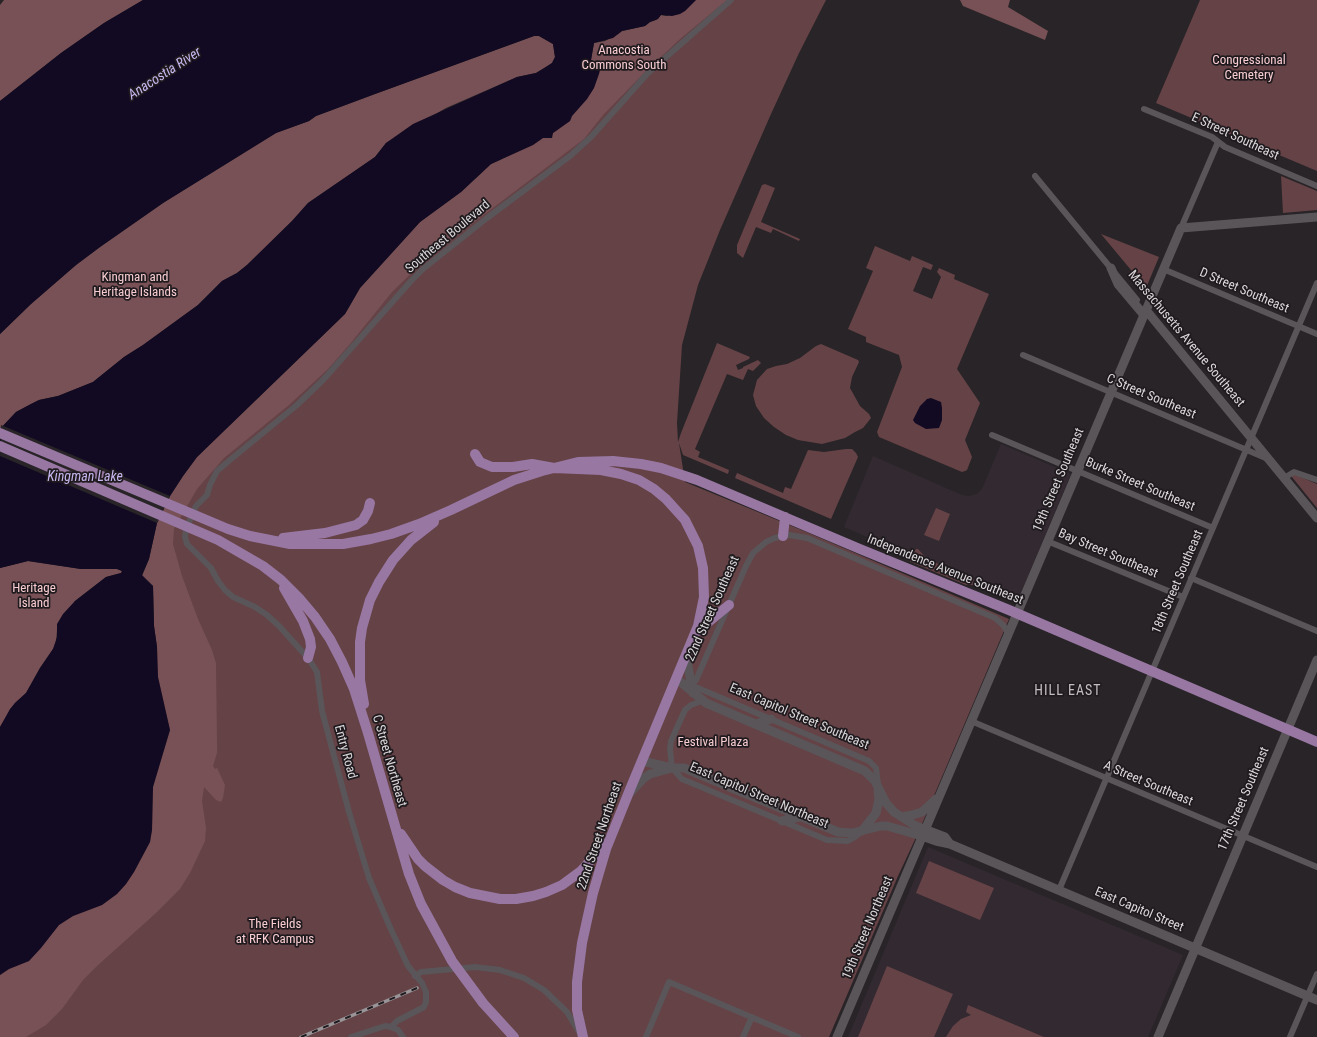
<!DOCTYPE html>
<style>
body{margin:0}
canvas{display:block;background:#282427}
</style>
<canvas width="1317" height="1037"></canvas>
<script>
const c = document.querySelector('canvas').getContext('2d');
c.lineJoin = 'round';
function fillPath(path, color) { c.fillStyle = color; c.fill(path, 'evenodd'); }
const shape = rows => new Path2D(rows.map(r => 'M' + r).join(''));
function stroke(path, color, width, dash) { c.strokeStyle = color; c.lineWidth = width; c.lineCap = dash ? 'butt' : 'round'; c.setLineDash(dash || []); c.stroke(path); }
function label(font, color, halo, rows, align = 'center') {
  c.font = font + ' "Roboto Condensed",sans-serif'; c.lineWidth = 3.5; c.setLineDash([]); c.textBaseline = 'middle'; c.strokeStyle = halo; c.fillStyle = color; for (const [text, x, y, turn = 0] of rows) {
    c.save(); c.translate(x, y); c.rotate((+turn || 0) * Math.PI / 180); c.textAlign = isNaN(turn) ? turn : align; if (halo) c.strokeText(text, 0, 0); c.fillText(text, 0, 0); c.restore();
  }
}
const built = shape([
 [1001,444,1071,474,1017,602,844,527,873,456,962,495,969,496,977,494,982,489],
 [928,847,1183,955,1148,1037,848,1037]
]);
const green = shape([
 [696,0,826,0,799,53,771,114,720,230,698,285,682,345,677,423,678,442,681,433,717,343,750,357,749,359,736,365,738,370,743,368,743,367,758,360,761,363,753,371,748,369,743,380,727,374,695,449,700,452,698,457,729,470,728,474,683,455,679,443,685,482,804,531,1009,619,919,831,898,876,829,1037,0,1037,0,910,157,713,157,523,169,498,345,314,375,273,410,234],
 [1200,0,1317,0,1317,171,1156,103],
 [1281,176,1317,191,1317,210,1283,213],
 [765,184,775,188,761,222,800,239,799,241,773,229,771,233,756,227,743,258,737,253,737,245,762,185],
 [1101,234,1159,257,1146,288],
 [875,246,910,261,912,256,933,265,931,270,923,267,913,291,932,299,941,277,937,272,939,268,955,275,954,279,989,294,957,369,980,403,965,440,972,457,967,470,965,471,962,472,879,437,877,432,902,367,899,355,866,342,866,337,848,329,873,271,866,268],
 [821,344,858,360,859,362,852,377,850,388,860,406,869,414,871,418,863,428,855,432,845,438,822,444,798,440,786,435,774,427,764,418,756,406,753,395,757,380,767,369,776,366,787,364,800,358,816,346],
 [846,449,852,449,856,453,858,457,831,519,735,478,737,473,783,493,785,487,791,489,808,450,824,452],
 [1294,474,1317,484,1317,508,1292,477,1292,475],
 [936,508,950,514,939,541,924,535],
 [872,536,913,554,916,549,918,549,927,559,973,579,974,580,973,585,966,585,913,563,872,542,870,540],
 [929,861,994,888,980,920,916,893],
 [887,966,953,994,934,1037,858,1037],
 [968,1005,1044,1037,946,1037,953,1026,961,1019,971,1015,966,1012]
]);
const forest = shape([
 [4,0,143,0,104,23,61,53,0,101,0,5],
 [696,0,727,0,680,39,647,70,603,115,584,139,428,257,392,292,350,344,328,369,289,405,224,458,197,489,174,529,173,544,182,576,198,619,212,650,216,663,217,743,217,753,213,766,215,769,217,768,225,785,223,798,221,802,216,800,204,787,202,801,206,828,205,841,190,873,180,889,156,913,97,966,83,980,62,1009,46,1025,26,1037,0,1037,0,975,9,969,29,961,59,925,73,916,102,905,117,894,126,884,134,872,150,842,152,830,153,787,170,730,158,677,157,647,154,626,153,586,142,576,149,559,157,523,170,496,183,476,197,457,345,314,360,288,420,222,461,192,491,164,533,145,543,138,547,138,570,121,572,116,587,99,594,88,598,63,591,60,594,43,605,41,618,34,622,31,645,26,650,22,656,20,661,15,667,16],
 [960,0,1010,0,1008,7,1048,31,1045,40,963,6],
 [534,36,539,36,553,44,555,57,552,63,547,67,536,73,517,77,446,108,386,143,375,157,308,203,292,221,247,265,237,273,222,281,198,305,143,345,124,357,93,382,58,396,39,400,31,404,16,412,0,429,0,334,31,304,76,265,100,247,163,203,276,133,309,121,316,116,375,94],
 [28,561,81,569,117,569,122,571,121,573,106,577,75,601,57,630,56,643,53,649,40,668,26,693,15,703,0,727,0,568]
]);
const water = shape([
 [143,0,696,0,685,11,680,14,672,16,661,15,658,19,650,22,645,26,622,31,613,38,594,43,591,60,601,66,599,74,594,88,587,99,572,116,570,121,553,133,552,138,543,138,533,145,491,164,461,192,420,222,360,288,345,314,197,457,183,476,170,496,157,523,149,559,142,575,153,586,154,626,157,647,158,677,170,730,153,787,152,830,150,842,134,872,126,884,117,894,102,905,73,916,59,925,41,948,29,961,9,969,0,975,0,727,10,709,15,703,26,693,40,668,53,649,57,637,57,624,63,614,75,601,106,577,121,573,122,571,117,569,81,569,28,561,0,568,0,429,16,412,31,404,39,400,58,396,93,382,124,357,143,345,198,305,222,281,237,273,247,265,292,221,308,203,375,157,386,143,413,124,517,77,536,73,552,63,555,57,553,44,539,36,534,36,375,94,316,116,309,121,276,133,163,203,100,247,76,265,31,304,0,334,0,101,61,53,104,23],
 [931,398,941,402,942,408,942,420,939,428,926,429,915,423,913,420,920,406,927,399]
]);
const pier = shape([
 [1,425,170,496,157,523,0,456]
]);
const street = shape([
 [1144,109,1212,137,1225,147,1317,186],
 [1035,176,1137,300],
 [1181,228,1218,142],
 [1163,269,1317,334],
 [1023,355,1268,459],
 [992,435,1213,528],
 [1284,478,1294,472,1317,480],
 [1047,541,1183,597],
 [1191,578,1317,631],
 [702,701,691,705,685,710,671,741,670,749,672,768,682,779,827,840,848,841,855,837,861,832],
 [971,721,1317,867],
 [878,784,876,768,869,761,691,685,696,680,746,566,753,553,766,542,775,538,789,535,807,538,995,618,1003,625,1008,633],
 [1059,890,1317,283],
 [415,976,421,972,475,967,500,970,524,978,544,990,567,1012,579,1032],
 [391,1027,397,1021,424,1007,426,1002,426,992,422,983,408,966,389,925,369,878,349,812,322,711,317,672,308,658,279,626,267,615,255,607,233,597,225,590,218,581,211,568,187,544,185,537,186,529,196,506,207,495,210,485,217,471,230,460,297,405,323,380,411,281,423,269,487,218,570,156,591,137,648,73,731,0],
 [351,1037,385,1026,391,1027,398,1030,403,1037],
 [646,1037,669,982,798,1037],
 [743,1037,752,1017],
 [1290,1037,1317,974]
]);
const secondary = shape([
 [1111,268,1118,284,1144,315],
 [1146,310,1317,518],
 [686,656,693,693],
 [677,679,706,703,865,771,875,781,886,803,894,812,916,826,945,837,950,844],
 [756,724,771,719],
 [642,761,672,768],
 [629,794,644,778,650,774,672,768,684,768,838,832,852,833,881,826,887,826,922,836,936,841,950,844,1317,1000],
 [902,817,912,815,922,812,936,799],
 [782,821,799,817],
 [862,831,876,813,879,799,878,791],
 [837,1037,1181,228,1317,217],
 [1158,1037,1317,660]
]);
const primary = shape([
 [0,433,228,529,250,536,290,544,343,544,371,539,391,534,419,524,451,510,514,480,542,471,578,462,613,461,641,464,661,468,697,480,860,549,1009,610,1317,742],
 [0,446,218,540,263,566,281,580,299,598,315,617,330,639,342,662,354,689,368,733,409,874,421,904,452,961,483,1003,514,1037],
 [475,454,480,462,492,467,513,467,532,464,554,468,601,470,621,474,639,480,654,489,666,499,685,520,698,546,703,568,704,597,698,626,631,787,606,849,593,893,582,943,577,982,577,1010,583,1037],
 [783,536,785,517],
 [283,538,325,533,356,525,363,520,368,511,370,503],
 [284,588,303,621,310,639,311,647,308,658],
 [695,633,729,605],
 [364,704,360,680,360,642,362,628,370,600,379,582,393,560,411,540,434,522],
 [401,834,418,859,425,866,443,880,455,887,470,893,500,899,516,899,533,896,546,892,562,885,581,871,605,844]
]);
const rail = shape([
 [301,1037,417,988]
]);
const parkNames = [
 ["Anacostia",624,51],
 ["Commons South",624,66],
 ["Congressional",1249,61],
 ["Cemetery",1249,76],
 ["Kingman and",135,278],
 ["Heritage Islands",135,293],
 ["Heritage",34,589],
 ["Island",34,604],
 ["Festival Plaza",713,743],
 ["The Fields",275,925],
 ["at RFK Campus",275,940]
];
const streetNames = [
 ["E Street Southeast",1235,137,25],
 ["Southeast Boulevard",448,237,-40],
 ["D Street Southeast",1244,291,23],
 ["Massachusetts Avenue Southeast",1186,339,50],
 ["C Street Southeast",1151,397,23],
 ["19th Street Southeast",1059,480,-67],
 ["Burke Street Southeast",1140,485,23],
 ["Bay Street Southeast",1108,554,23],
 ["Independence Avenue Southeast",945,570,22],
 ["18th Street Southeast",1178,582,-67],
 ["22nd Street Southeast",713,609,-66],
 ["East Capitol Street Southeast",799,717,23],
 ["Entry Road",345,752,75],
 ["C Street Northeast",389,761,74],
 ["A Street Southeast",1148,784,23],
 ["East Capitol Street Northeast",759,796,23],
 ["17th Street Southeast",1244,799,-67],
 ["22nd Street Northeast",600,836,-71],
 ["East Capitol Street",1139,910,23],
 ["19th Street Northeast",868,928,-67]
];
const waterNames = [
 ["Anacostia River",165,74,-33],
 ["Kingman Lake",85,477]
];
const neighbourhoodNames = [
 ["HILL EAST",1068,691]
];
fillPath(built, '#332931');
fillPath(green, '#654246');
fillPath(forest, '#775155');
fillPath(water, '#120922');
fillPath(pier, '#282427');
stroke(street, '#5a5559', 6);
stroke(secondary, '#5a5559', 9);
stroke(primary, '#9877a3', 10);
stroke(rail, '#989497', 3.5);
stroke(rail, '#1f1a1e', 2, [6]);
label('13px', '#f8cdd1', '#1f1a1e', parkNames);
label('13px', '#dbd8da', '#1f1a1e', streetNames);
label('italic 14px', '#c7b6ef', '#1f1a1e', waterNames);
c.letterSpacing = '1px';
label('14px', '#c3bdc2', '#1f1a1e', neighbourhoodNames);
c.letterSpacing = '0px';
</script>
